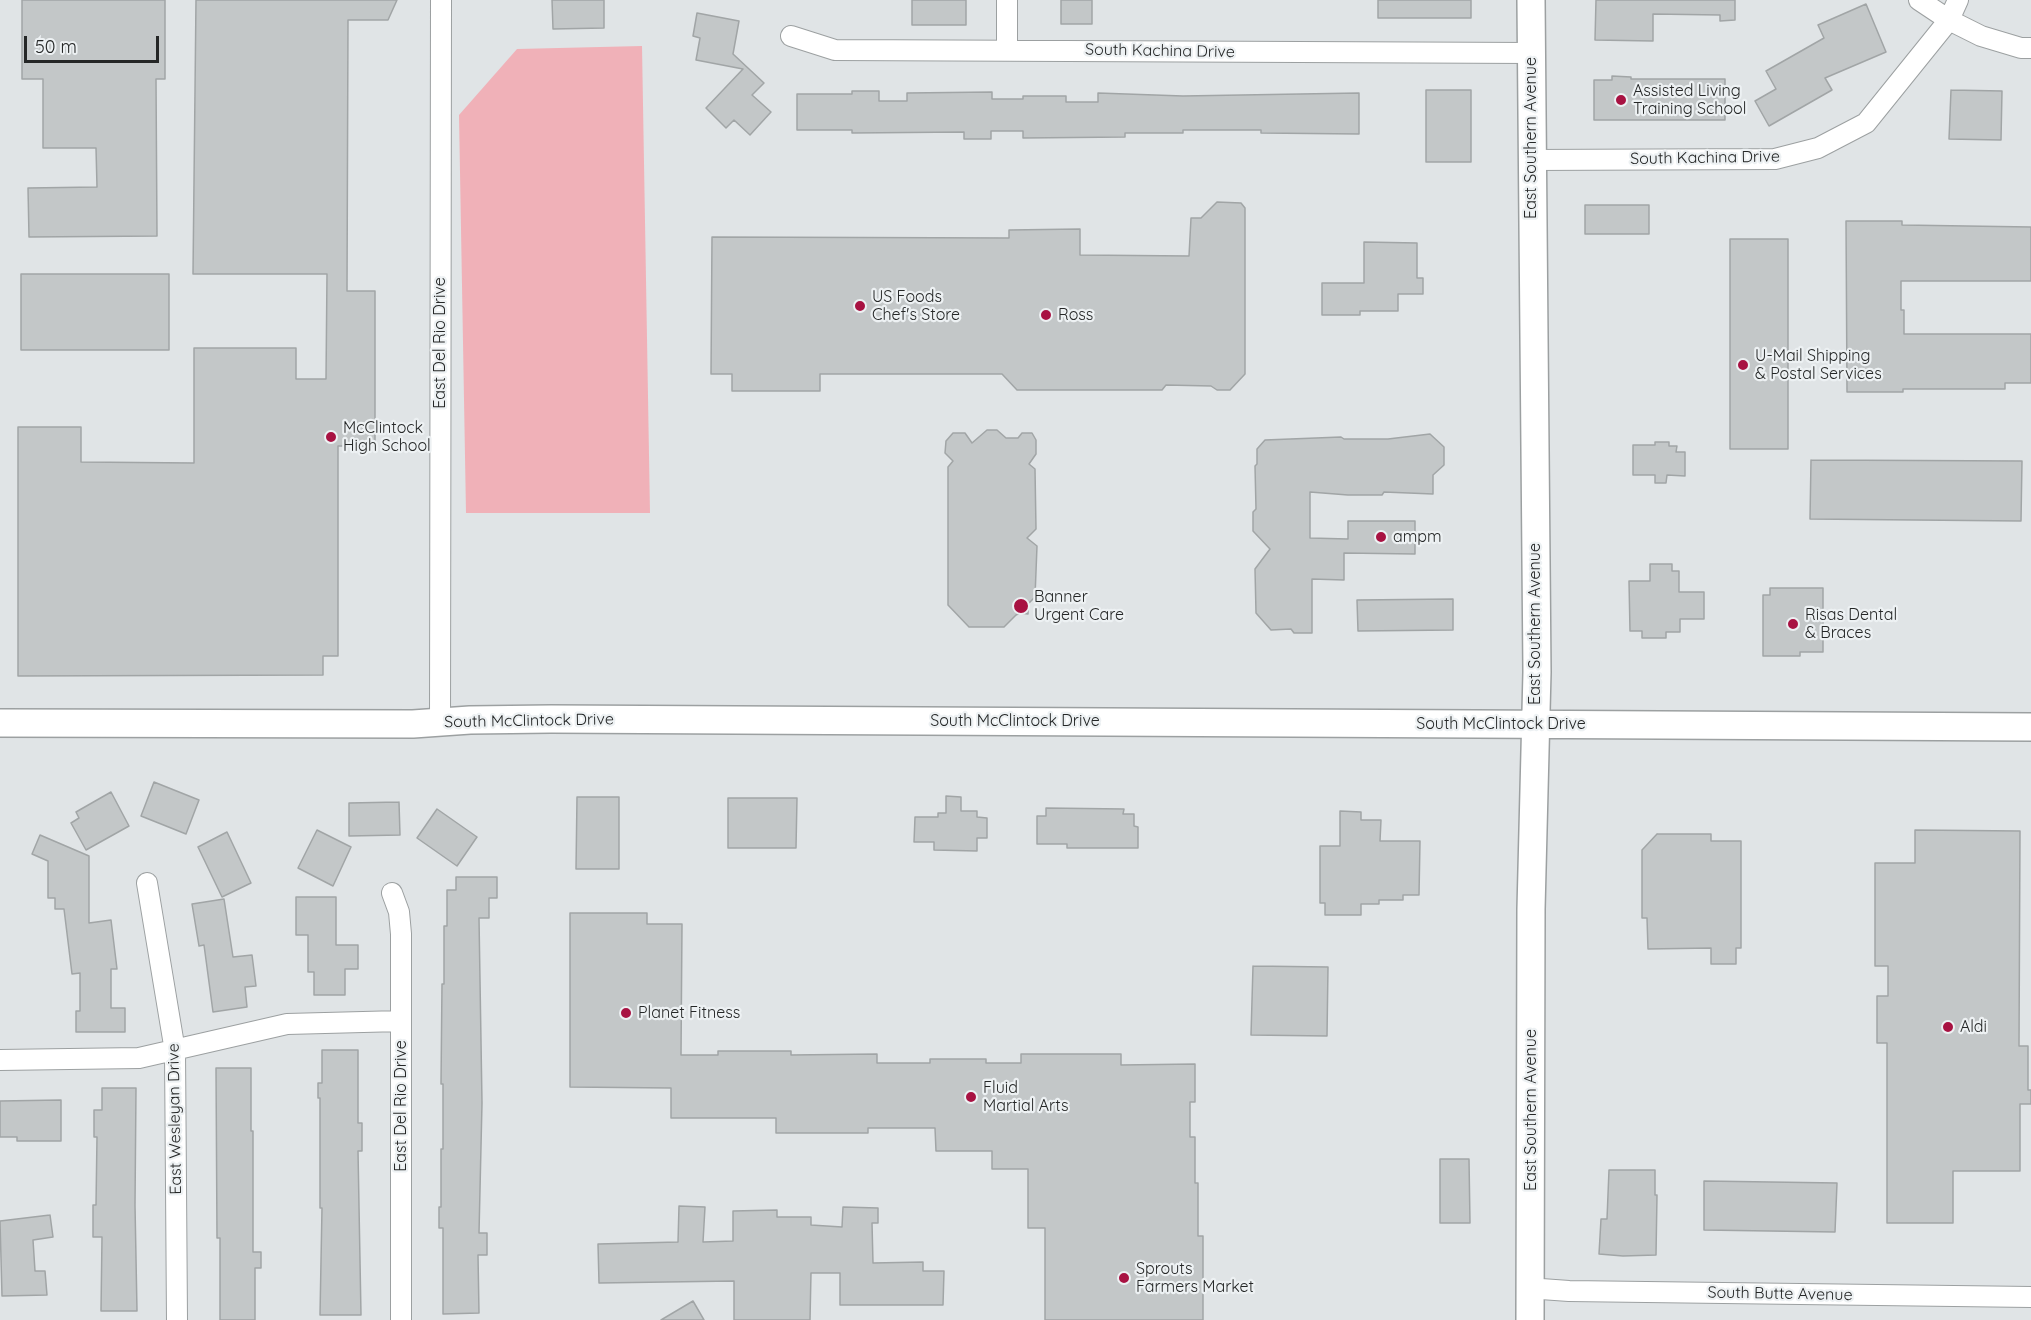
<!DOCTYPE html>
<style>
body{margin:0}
#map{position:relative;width:2031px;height:1320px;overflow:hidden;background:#e0e4e6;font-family:Quicksand,sans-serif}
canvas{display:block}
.scale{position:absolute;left:24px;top:36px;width:135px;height:27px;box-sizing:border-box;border:3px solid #252727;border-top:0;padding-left:8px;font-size:18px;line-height:21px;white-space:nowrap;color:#252727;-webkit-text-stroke:4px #edf1f3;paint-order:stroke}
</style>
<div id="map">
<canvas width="2031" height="1320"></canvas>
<div class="scale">50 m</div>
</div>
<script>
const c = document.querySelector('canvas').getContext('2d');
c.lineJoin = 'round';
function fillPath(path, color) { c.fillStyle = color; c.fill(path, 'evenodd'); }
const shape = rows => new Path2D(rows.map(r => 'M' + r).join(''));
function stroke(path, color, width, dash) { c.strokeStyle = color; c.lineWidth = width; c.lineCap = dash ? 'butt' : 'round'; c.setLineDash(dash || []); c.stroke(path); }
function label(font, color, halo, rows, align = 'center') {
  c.font = font + ' Quicksand,sans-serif'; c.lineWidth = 4.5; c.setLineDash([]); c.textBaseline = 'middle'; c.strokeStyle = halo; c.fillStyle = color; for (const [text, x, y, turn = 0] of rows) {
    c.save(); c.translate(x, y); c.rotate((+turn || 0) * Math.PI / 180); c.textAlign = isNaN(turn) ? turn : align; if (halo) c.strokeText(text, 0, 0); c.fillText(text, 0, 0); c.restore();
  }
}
const green = shape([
 [642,46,650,513,466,513,459,115,517,49]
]);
const building = shape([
 [22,0,165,0,165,79,156,79,157,236,29,237,28,188,97,187,96,148,43,148,43,79,22,79,22,0],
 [196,0,397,0,388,20,348,20,347,291,375,291,375,446,338,446,338,656,323,656,323,675,18,676,18,427,81,427,81,462,194,463,194,348,296,348,296,379,326,379,327,274,193,274,196,0],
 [552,0,604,0,604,28,553,29,552,0],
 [912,0,966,0,966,25,912,25,912,0],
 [1061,0,1092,0,1092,24,1061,24,1061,0],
 [1378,0,1471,0,1471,18,1378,18,1378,0],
 [1596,0,1735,0,1735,20,1720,21,1720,15,1653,14,1653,41,1595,40,1596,0],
 [1866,4,1886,52,1825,78,1832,90,1769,126,1755,101,1776,89,1766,71,1824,38,1818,25,1866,4],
 [697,13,739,21,733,54,764,83,752,95,771,112,750,135,734,120,726,128,706,108,743,69,696,60,700,38,693,36,697,13],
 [1612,76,1631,77,1631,79,1725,79,1725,120,1594,120,1594,80,1612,80,1612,76],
 [1426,90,1471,90,1471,162,1426,162,1426,90],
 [1951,90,2002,91,2001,140,1949,139,1951,90],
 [852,91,879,91,879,101,907,101,907,93,992,92,992,99,1023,99,1023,96,1066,96,1066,102,1098,102,1098,93,1183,96,1359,93,1359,134,1261,133,1261,130,1183,130,1183,133,1125,133,1125,137,1023,138,1023,131,991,131,991,139,964,139,964,132,852,133,852,130,797,130,797,94,852,94,852,91],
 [1217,202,1241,203,1245,208,1245,374,1230,390,1217,390,1211,386,1166,385,1162,390,1017,390,1002,374,820,374,820,391,732,391,732,374,711,374,712,237,1009,238,1009,230,1080,229,1080,255,1189,256,1191,218,1201,218,1217,202],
 [1585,205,1649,205,1649,234,1585,234,1585,205],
 [1846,221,1902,221,1902,225,2031,227,2031,281,1901,281,1901,310,1904,310,1904,334,2031,334,2031,383,2005,383,2005,389,1903,389,1903,392,1847,392,1846,221],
 [1730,239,1788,239,1788,449,1730,449,1730,239],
 [1364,242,1417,243,1417,278,1423,278,1423,294,1398,294,1398,311,1360,311,1360,315,1322,315,1322,283,1364,283,1364,242],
 [21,274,169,274,169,350,21,350,21,274],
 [987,430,997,430,1006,438,1018,438,1022,433,1032,433,1036,440,1036,454,1029,464,1035,469,1036,529,1027,538,1037,546,1035,597,1028,604,1028,614,1020,613,1016,615,1004,627,969,627,948,605,948,467,953,461,945,453,946,441,953,433,965,433,972,443,987,430],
 [1430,434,1444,447,1444,465,1433,475,1433,494,1384,492,1382,495,1348,495,1310,492,1310,538,1348,539,1348,521,1415,521,1415,554,1344,553,1344,580,1312,579,1312,633,1294,633,1291,629,1271,630,1256,613,1255,569,1270,549,1253,531,1253,512,1256,509,1255,466,1257,464,1257,449,1265,440,1341,437,1344,439,1388,439,1430,434],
 [1655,442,1669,442,1669,446,1677,446,1676,452,1685,452,1685,476,1667,475,1666,483,1655,483,1655,475,1633,475,1633,445,1655,445,1655,442],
 [1811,460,2022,461,2021,521,1810,519,1811,460],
 [1650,564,1672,564,1672,571,1679,571,1679,592,1704,592,1704,619,1680,619,1680,632,1666,632,1666,638,1642,638,1642,631,1630,631,1629,581,1650,581,1650,564],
 [1770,588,1823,588,1823,652,1800,652,1800,656,1763,656,1763,595,1770,595,1770,588],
 [1453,599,1453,630,1358,631,1357,600,1453,599],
 [154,782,199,800,186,834,141,816,154,782],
 [111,792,129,826,86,850,71,823,79,818,76,812,111,792],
 [946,796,961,797,961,811,977,811,977,817,987,818,987,838,977,838,977,851,934,850,934,842,914,842,915,817,938,817,938,813,946,813,946,796],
 [577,797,619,797,619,869,576,869,577,797],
 [728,798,797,798,796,848,728,848,728,798],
 [399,802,400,835,349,836,349,803,399,802],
 [1046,808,1124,809,1123,814,1134,814,1134,826,1138,827,1138,848,1067,848,1067,844,1037,844,1037,816,1046,816,1046,808],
 [437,809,477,837,457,866,417,838,437,809],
 [1340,811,1361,812,1361,820,1381,820,1380,841,1420,841,1419,895,1403,895,1403,900,1379,900,1379,904,1361,904,1361,915,1325,915,1325,903,1320,903,1320,846,1340,846,1340,811],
 [317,830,351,847,333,886,298,868,317,830],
 [1915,830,2020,831,2019,1046,2028,1046,2028,1090,2031,1090,2031,1104,2020,1104,2020,1171,1953,1171,1953,1223,1887,1223,1887,1043,1877,1043,1877,996,1888,996,1888,966,1875,966,1875,863,1915,863,1915,830],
 [227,832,251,883,222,897,198,847,227,832],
 [1657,834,1711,834,1711,841,1741,841,1741,948,1736,948,1736,964,1711,964,1711,948,1648,949,1647,918,1642,918,1642,850,1657,834],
 [40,835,89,856,89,923,111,920,117,969,111,969,111,1008,125,1008,125,1032,76,1032,76,1011,80,1011,80,973,72,974,64,909,55,909,55,898,48,898,48,861,32,854,40,835],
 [456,877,497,877,497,898,489,898,489,918,479,918,482,1103,479,1233,487,1233,487,1255,478,1255,479,1313,443,1314,443,1228,439,1228,439,1207,441,1207,441,1149,443,1149,443,1084,441,1084,442,984,444,984,444,926,447,926,447,890,456,890,456,877],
 [296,897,336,897,336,945,358,945,358,969,345,969,345,995,314,995,314,972,308,972,308,935,296,935,296,897],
 [224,899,233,957,252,955,256,986,245,987,247,1007,213,1012,204,945,199,946,192,904,224,899],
 [570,913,647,913,647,924,682,924,681,1055,718,1055,718,1051,791,1051,791,1055,877,1054,877,1063,930,1063,930,1059,986,1059,986,1063,1021,1063,1021,1054,1121,1054,1121,1065,1195,1064,1195,1102,1190,1102,1190,1137,1195,1137,1195,1183,1198,1183,1198,1236,1203,1236,1203,1320,1045,1320,1045,1228,1028,1228,1028,1169,992,1169,992,1151,936,1151,935,1128,868,1128,868,1133,776,1133,776,1118,671,1118,671,1088,570,1087,570,913],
 [1253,966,1328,967,1327,1036,1251,1035,1253,966],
 [322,1050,358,1050,358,1123,362,1123,362,1151,358,1151,361,1315,320,1315,322,1208,320,1208,320,1098,318,1098,318,1083,322,1083,322,1050],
 [216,1068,251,1068,251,1131,253,1131,253,1252,261,1252,261,1268,255,1268,255,1320,220,1320,220,1238,217,1238,216,1068],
 [102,1088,136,1088,135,1205,137,1311,101,1311,102,1237,93,1237,93,1205,96,1205,97,1137,94,1137,94,1110,102,1110,102,1088],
 [61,1100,61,1141,17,1141,17,1137,0,1137,0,1101,61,1100],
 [1440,1159,1469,1159,1470,1223,1440,1223,1440,1159],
 [1609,1170,1655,1170,1655,1195,1657,1195,1656,1255,1623,1256,1599,1254,1601,1219,1607,1219,1609,1170],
 [1704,1181,1837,1183,1835,1232,1704,1230,1704,1181],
 [679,1206,705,1207,703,1242,733,1241,733,1211,777,1210,777,1217,811,1217,811,1225,842,1227,843,1207,878,1208,878,1223,872,1223,873,1263,923,1262,923,1271,944,1271,943,1305,840,1305,840,1273,811,1273,810,1320,734,1320,734,1281,599,1283,598,1244,678,1242,679,1206],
 [50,1215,53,1237,33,1240,35,1271,45,1271,47,1295,2,1296,0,1221,50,1215],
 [693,1301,704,1320,661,1320,693,1301]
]);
const street = shape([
 [1007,0,1007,50],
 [1919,0,1949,20,1981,36,2021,48,2031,48],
 [791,36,835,50,1531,53],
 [1532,160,1775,159,1818,148,1866,123,1949,20,1958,0],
 [440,722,441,0],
 [147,883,175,1051,177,1320],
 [392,893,399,912,401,934,401,1320],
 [0,1060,139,1058,287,1024,401,1021],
 [1530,1285,1541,1289,1569,1291,2031,1297]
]);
const secondary = shape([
 [0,723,413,724,470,720,551,719,2031,727],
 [1530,1320,1531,909,1537,672,1531,0]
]);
const markers = [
 [1621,100,6,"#a81242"],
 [860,306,6,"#a81242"],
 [1046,315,6,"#a81242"],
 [1743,365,6,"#a81242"],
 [331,437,6,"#a81242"],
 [1381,537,6,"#a81242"],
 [1021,606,8,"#a81242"],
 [1793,624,6,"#a81242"],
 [626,1013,6,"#a81242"],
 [1948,1027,6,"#a81242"],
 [971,1097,6,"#a81242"],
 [1124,1278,6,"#a81242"]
];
const streetNames = [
 ["South Kachina Drive",1160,51,1],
 ["East Southern Avenue",1531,138,-90],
 ["South Kachina Drive",1705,158,-1],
 ["East Del Rio Drive",440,343,-90],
 ["East Southern Avenue",1535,624,-90],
 ["South McClintock Drive",529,721,-1],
 ["South McClintock Drive",1015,721],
 ["South McClintock Drive",1501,724],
 ["East Del Rio Drive",401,1106,-90],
 ["East Southern Avenue",1531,1110,-90],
 ["East Wesleyan Drive",175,1119,-91],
 ["South Butte Avenue",1780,1294,1]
];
const poiNames = [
 ["Assisted Living",1633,91],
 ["Training School",1633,109],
 ["US Foods",872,297],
 ["Chef's Store",872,315],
 ["Ross",1058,315],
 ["U-Mail Shipping",1755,356],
 ["& Postal Services",1755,374],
 ["McClintock",343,428],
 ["High School",343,446],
 ["ampm",1393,537],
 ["Banner",1034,597],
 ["Urgent Care",1034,615],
 ["Risas Dental",1805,615],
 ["& Braces",1805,633],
 ["Planet Fitness",638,1013],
 ["Aldi",1960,1027],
 ["Fluid",983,1088],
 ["Martial Arts",983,1106],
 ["Sprouts",1136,1269],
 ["Farmers Market",1136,1287]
];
fillPath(green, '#f0b1b8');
fillPath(building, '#c3c7c8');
stroke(building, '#a1a5a6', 1.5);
stroke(street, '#9ca0a1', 22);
stroke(secondary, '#9ca0a1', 30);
stroke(street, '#fff', 20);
stroke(secondary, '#fff', 27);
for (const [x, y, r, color] of markers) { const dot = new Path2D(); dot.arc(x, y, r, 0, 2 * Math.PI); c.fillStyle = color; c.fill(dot); stroke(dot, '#edf1f3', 2); }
label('16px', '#252727', '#edf1f3', streetNames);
label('16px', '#252727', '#edf1f3', poiNames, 'left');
</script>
